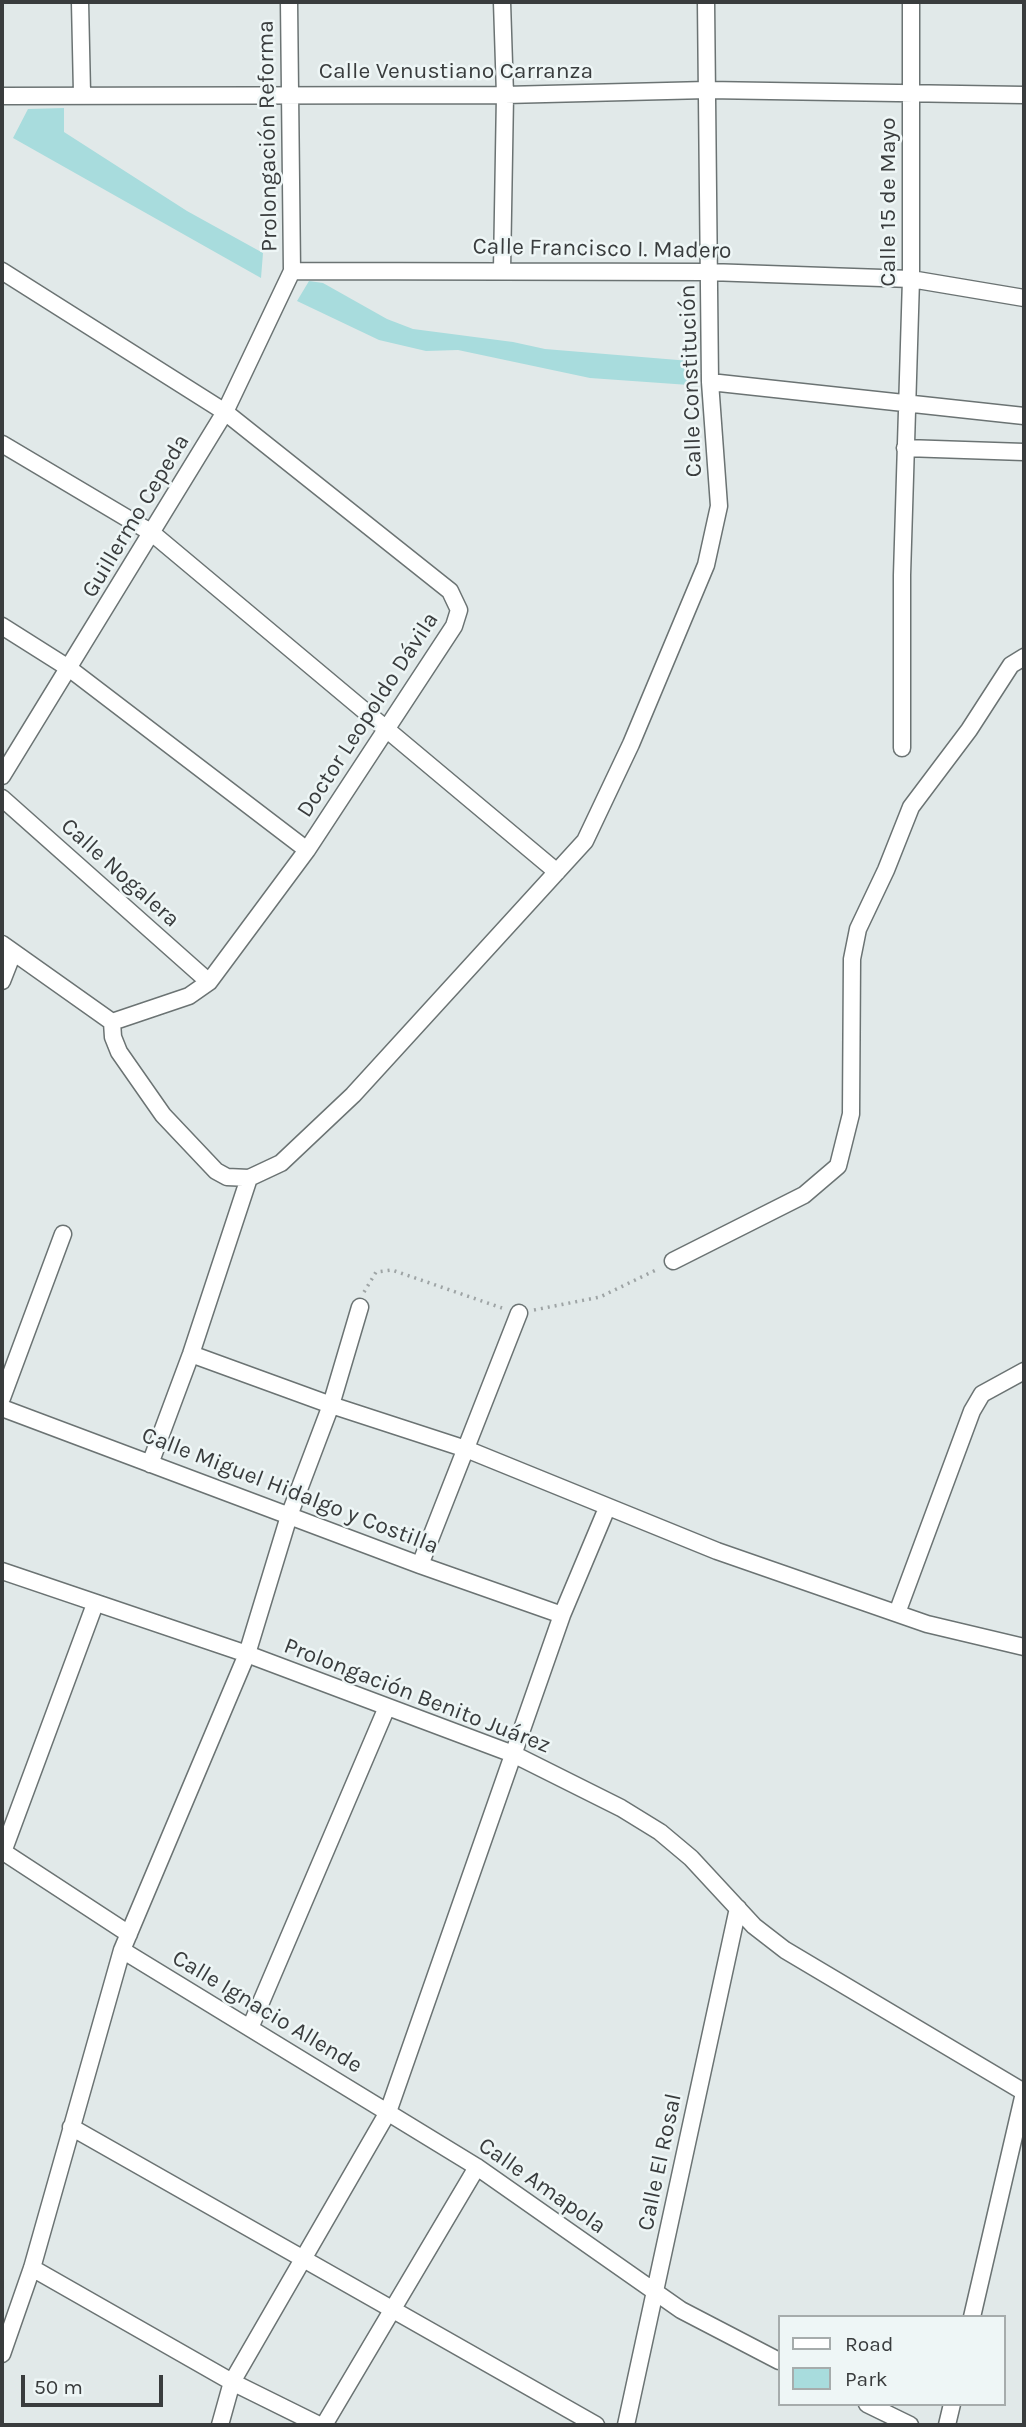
<!DOCTYPE html>
<meta charset="utf-8">
<style>
body{margin:0}
#map{position:relative;width:1026px;height:2427px;overflow:hidden;background:#e1e9e9;font-family:Karla,sans-serif}
canvas{display:block}
.frame{position:absolute;inset:0;border:4px solid #393c3d;pointer-events:none}
.legend{position:absolute;left:778px;top:2315px;width:228px;height:91px;box-sizing:border-box;background:#eef6f6;border:2px solid #a6acac;margin:0;padding:9px 12px;list-style:none;font-size:21px;color:#393c3d}
.legend li{display:flex;align-items:center;gap:14px;height:35px}
.legend b{width:35px;border:2px solid #a6acac}
.scale{position:absolute;left:21px;top:2375px;width:142px;height:32px;box-sizing:border-box;border:4px solid #393c3d;border-top:0;padding-left:9px;font-size:21px;line-height:24px;white-space:nowrap;color:#393c3d;-webkit-text-stroke:5px #eef6f6;paint-order:stroke}
</style>
<div id="map">
<canvas width="1026" height="2427"></canvas>
<div class="frame"></div>
<ul class="legend">
<li><b style="height:9px;background:#fff"></b>Road</li>
<li><b style="height:19px;background:#a8dcdd"></b>Park</li>
</ul>
<div class="scale">50 m</div>
</div>
<script>
const c = document.querySelector('canvas').getContext('2d');
c.lineJoin = 'round';
function fillPath(path, color) { c.fillStyle = color; c.fill(path, 'evenodd'); }
const shape = rows => new Path2D(rows.map(r => 'M' + r).join(''));
function stroke(path, color, width, dash) { c.strokeStyle = color; c.lineWidth = width; c.lineCap = dash ? 'butt' : 'round'; c.setLineDash(dash || []); c.stroke(path); }
function label(font, color, halo, rows, align = 'center') {
  c.font = font + ' Karla,sans-serif'; c.lineWidth = 5; c.setLineDash([]); c.textBaseline = 'middle'; c.strokeStyle = halo; c.fillStyle = color; for (const [text, x, y, turn = 0] of rows) {
    c.save(); c.translate(x, y); c.rotate((+turn || 0) * Math.PI / 180); c.textAlign = isNaN(turn) ? turn : align; if (halo) c.strokeText(text, 0, 0); c.fillText(text, 0, 0); c.restore();
  }
}
const green = shape([
 [64,108,64,132,187,211,263,253,261,278,13,138,28,109],
 [309,281,323,283,387,319,413,329,513,342,545,349,690,361,689,385,590,378,458,350,426,351,379,340,297,301]
]);
const path = shape([
 [364,1292,376,1272,392,1270,502,1308],
 [534,1310,600,1297,658,1269]
]);
const street = shape([
 [80,2,82,93],
 [502,2,505,95,502,270],
 [2,96,505,95,707,90,1024,95],
 [2,271,225,412,450,591,459,610,454,626,307,850,209,982,189,996,112,1022],
 [292,271,709,272,911,279,1024,298],
 [710,382,1024,416],
 [2,444,152,533,557,872],
 [905,448,1024,452],
 [2,626,70,669,307,850],
 [902,748,902,575,911,279,911,2],
 [2,776,225,412,292,271,289,2],
 [2,798,209,982],
 [2,944,112,1022,113,1037,119,1052,163,1115,216,1171,227,1177,249,1178,281,1163,353,1095,585,841,631,744,706,565,719,506,710,382,706,2],
 [2,981,13,953],
 [673,1261,804,1195,838,1166,851,1114,852,959,858,929,886,870,911,807,969,730,1011,665,1024,657],
 [191,1354,331,1405,466,1449,717,1551,927,1624,1024,1647],
 [2,1398,63,1234],
 [2,1408,420,1565,562,1615],
 [150,1464,191,1354,249,1178],
 [420,1565,519,1313],
 [2,1571,247,1654,513,1754,621,1808,660,1832,691,1858,754,1926,785,1950,1024,2092],
 [897,1613,972,1411,982,1394,1024,1371],
 [2,1851,129,1934],
 [3,1852,95,1604],
 [122,1950,477,2167,681,2310,779,2361],
 [250,2028,387,1707],
 [71,2127,596,2425],
 [32,2268,232,2382,319,2425],
 [972,2317,1024,2093],
 [2,2354,32,2268,122,1950,247,1654,289,1516,331,1405,360,1307],
 [867,2404,910,2425],
 [220,2425,232,2382,388,2112,562,1615,607,1508],
 [324,2425,477,2167],
 [626,2425,738,1908],
 [947,2425,952,2404]
]);
const streetNames = [
 ["Calle Venustiano Carranza",456,71],
 ["Prolongación Reforma",268,136,-91],
 ["Calle 15 de Mayo",888,202,-90],
 ["Calle Francisco I. Madero",602,249,1],
 ["Calle Constitución",691,381,-92],
 ["Guillermo Cepeda",136,516,-59],
 ["Doctor Leopoldo Dávila",368,715,-57],
 ["Calle Nogalera",120,873,42],
 ["Calle Miguel Hidalgo y Costilla",290,1491,21],
 ["Prolongación Benito Juárez",417,1696,21],
 ["Calle Ignacio Allende",267,2012,31],
 ["Calle El Rosal",660,2162,-78],
 ["Calle Amapola",542,2186,35]
];
fillPath(green, '#a8dcdd');
stroke(street, '#6b7373', 19);
stroke(path, '#9ea4a5', 3.5, [2, 5]);
stroke(street, '#fff', 16);
label('23px', '#393c3d', '#eef6f6', streetNames);
</script>
